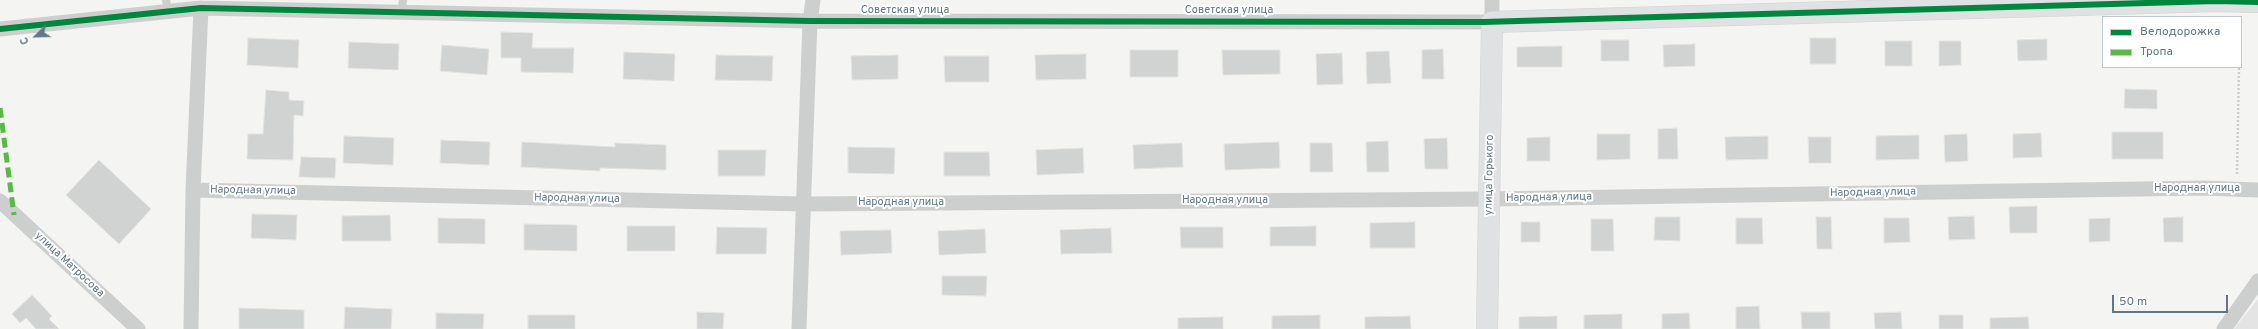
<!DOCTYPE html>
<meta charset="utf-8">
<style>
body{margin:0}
#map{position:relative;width:2258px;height:329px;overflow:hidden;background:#f4f4f2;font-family:Overpass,sans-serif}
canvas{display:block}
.legend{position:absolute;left:2102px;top:16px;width:140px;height:52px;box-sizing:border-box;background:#fff;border:1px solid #c0c9ce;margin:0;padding:5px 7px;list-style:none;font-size:12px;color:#617785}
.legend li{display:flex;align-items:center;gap:8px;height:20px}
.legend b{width:20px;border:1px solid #c0c9ce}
.north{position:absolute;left:16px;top:16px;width:40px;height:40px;-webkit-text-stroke:3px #fff;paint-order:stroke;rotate:247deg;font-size:11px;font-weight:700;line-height:16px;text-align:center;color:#617785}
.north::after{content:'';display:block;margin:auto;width:14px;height:18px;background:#617785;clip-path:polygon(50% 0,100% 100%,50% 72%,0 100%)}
.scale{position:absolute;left:2112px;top:295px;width:116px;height:18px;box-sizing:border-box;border:2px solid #617785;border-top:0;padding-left:5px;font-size:12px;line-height:14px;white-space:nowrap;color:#617785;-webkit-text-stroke:3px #fff;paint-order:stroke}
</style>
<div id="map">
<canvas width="2258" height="329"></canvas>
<ul class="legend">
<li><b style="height:5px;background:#00873e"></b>Велодорожка</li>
<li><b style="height:5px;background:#58b947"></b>Тропа</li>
</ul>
<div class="north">С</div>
<div class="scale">50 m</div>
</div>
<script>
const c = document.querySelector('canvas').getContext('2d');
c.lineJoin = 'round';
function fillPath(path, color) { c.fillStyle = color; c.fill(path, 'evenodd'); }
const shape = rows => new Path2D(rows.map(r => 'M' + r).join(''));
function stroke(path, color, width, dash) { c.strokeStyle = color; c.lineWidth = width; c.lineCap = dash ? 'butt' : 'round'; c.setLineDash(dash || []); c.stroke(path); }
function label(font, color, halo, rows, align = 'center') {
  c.font = font + ' Overpass,sans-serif'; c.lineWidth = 4; c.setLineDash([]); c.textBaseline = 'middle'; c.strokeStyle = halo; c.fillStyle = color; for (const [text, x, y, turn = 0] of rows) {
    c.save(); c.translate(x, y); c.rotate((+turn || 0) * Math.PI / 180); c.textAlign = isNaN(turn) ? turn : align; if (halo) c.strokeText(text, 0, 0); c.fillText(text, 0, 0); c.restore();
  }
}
const built = shape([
 [2258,299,2258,329,2234,329]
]);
const building = shape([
 [501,32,533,33,532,48,574,48,573,73,521,72,521,58,501,58,501,32],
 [248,38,299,40,298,68,247,65,248,38],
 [1810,38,1836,38,1836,64,1810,64,1810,38],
 [2047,39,2047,60,2018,61,2017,40,2047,39],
 [1601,40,1629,40,1629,61,1601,61,1601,40],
 [1885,41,1912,41,1912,66,1885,66,1885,41],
 [1939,41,1961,41,1961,65,1939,66,1939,41],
 [349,42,399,44,398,70,348,68,349,42],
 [1695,44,1695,66,1664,67,1663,45,1695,44],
 [442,45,489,49,487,75,440,71,442,45],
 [1562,46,1562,67,1517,67,1517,47,1562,46],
 [1443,49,1444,79,1422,79,1422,50,1443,49],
 [1130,50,1178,50,1178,77,1130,77,1130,50],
 [1222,50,1280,50,1280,74,1223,75,1222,50],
 [1389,51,1391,83,1367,84,1366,52,1389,51],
 [624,52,675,54,674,81,623,79,624,52],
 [1342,53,1343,84,1317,85,1316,54,1342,53],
 [1086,54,1086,79,1036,80,1035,55,1086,54],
 [716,55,773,56,772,81,715,80,716,55],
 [898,55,898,79,852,80,851,56,898,55],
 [944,56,989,56,989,82,945,82,944,56],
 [2125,89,2157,90,2157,109,2124,108,2125,89],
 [266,90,289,92,289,100,304,101,303,116,294,115,293,160,247,159,248,134,263,134,266,90],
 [1677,128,1678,159,1658,159,1658,129,1677,128],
 [2112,132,2163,132,2163,159,2112,159,2112,132],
 [2041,133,2042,157,2013,158,2013,134,2041,133],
 [1597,134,1630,134,1630,159,1597,160,1597,134],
 [1967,134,1968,161,1945,162,1944,135,1967,134],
 [1919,135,1919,159,1876,160,1876,136,1919,135],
 [344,136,394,138,393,165,343,163,344,136],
 [1768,136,1768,159,1726,160,1725,137,1768,136],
 [1550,137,1550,161,1527,161,1527,138,1550,137],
 [1808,137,1831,137,1831,163,1809,163,1808,137],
 [1447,138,1448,169,1425,169,1424,139,1447,138],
 [441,140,490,142,489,165,440,163,441,140],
 [1388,141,1389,172,1367,172,1366,142,1388,141],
 [522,142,615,147,615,143,666,145,666,170,600,168,600,171,521,167,522,142],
 [1279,142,1280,168,1225,170,1224,144,1279,142],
 [1182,143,1183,167,1134,169,1133,145,1182,143],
 [1310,143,1332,143,1333,172,1310,172,1310,143],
 [848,147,895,148,894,174,848,173,848,147],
 [1083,148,1084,173,1037,175,1036,150,1083,148],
 [718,150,766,150,765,176,718,176,718,150],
 [944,152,989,152,990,176,944,176,944,152],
 [301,157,336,158,335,178,299,177,301,157],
 [99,160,151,209,119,244,66,195,99,160],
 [2037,206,2037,233,2010,233,2009,207,2037,206],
 [252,214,297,215,296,240,251,238,252,214],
 [390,215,391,241,342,241,342,216,390,215],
 [1974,216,1975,239,1949,240,1948,217,1974,216],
 [1655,217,1680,217,1680,241,1654,240,1655,217],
 [1816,217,1831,217,1832,249,1817,249,1816,217],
 [2183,217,2183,242,2164,242,2163,218,2183,217],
 [438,218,485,219,485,244,438,243,438,218],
 [1736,218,1762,218,1763,244,1736,244,1736,218],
 [1884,218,1909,218,1910,242,1884,243,1884,218],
 [2110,218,2110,241,2089,242,2089,219,2110,218],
 [1591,219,1613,219,1614,251,1591,251,1591,219],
 [1415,222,1415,248,1370,248,1370,223,1415,222],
 [1521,222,1540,222,1540,242,1521,242,1521,222],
 [524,224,577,225,577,251,524,250,524,224],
 [627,226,675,226,675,251,627,251,627,226],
 [1316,226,1316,246,1270,246,1270,227,1316,226],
 [717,227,767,228,766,254,716,254,717,227],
 [1180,227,1223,227,1223,248,1181,248,1180,227],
 [1111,228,1112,253,1061,254,1060,230,1111,228],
 [985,229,986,253,939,255,938,231,985,229],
 [891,230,892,253,841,255,840,231,891,230],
 [942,276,987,276,986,296,942,295,942,276],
 [32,295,52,316,49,319,59,329,36,329,26,318,20,323,12,314,32,295],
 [1759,306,1760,329,1736,329,1736,307,1759,306],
 [345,307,392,309,391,329,344,329,345,307],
 [239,308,304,310,304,329,239,329,239,308],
 [697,312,724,313,723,329,697,329,697,312],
 [1801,312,1830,312,1830,329,1802,329,1801,312],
 [1901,312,1902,329,1875,329,1874,313,1901,312],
 [436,313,484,314,483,329,436,329,436,313],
 [1689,313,1690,329,1662,329,1662,314,1689,313],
 [1622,314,1622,329,1584,329,1584,315,1622,314],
 [528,315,575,315,575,329,528,329,528,315],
 [1320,315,1320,329,1272,329,1272,316,1320,315],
 [1939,315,1963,315,1963,329,1939,329,1939,315],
 [1410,316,1411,329,1365,329,1365,317,1410,316],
 [1557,316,1557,329,1519,329,1519,317,1557,316],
 [1223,317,1223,329,1178,329,1178,318,1223,317],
 [2028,317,2029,329,1990,329,1990,318,2028,317]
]);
const path = shape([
 [2237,174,2239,67]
]);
const lane = shape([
 [166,0,168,11],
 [401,12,403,0]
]);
const street = shape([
 [0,29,201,8,810,21,1492,22,1492,0],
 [193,190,803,204,1489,199,2204,188,2258,190],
 [0,201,138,329],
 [191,329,193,190,201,8],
 [799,329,810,21,813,0],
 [2224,329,2258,281]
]);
const secondary = shape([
 [1487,329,1492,22,2216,1,2258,2]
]);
const quiet = shape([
 [0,108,14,215]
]);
const cycleway = shape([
 [0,29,201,8,810,21,1483,22,2216,1,2258,2]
]);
const streetNames = [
 ["Советская улица",905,11],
 ["Советская улица",1229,11],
 ["улица Горького",1490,175,-89],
 ["Народная улица",2197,189],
 ["Народная улица",253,191,1],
 ["Народная улица",1873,193,-1],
 ["Народная улица",1549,198,-1],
 ["Народная улица",577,199,1],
 ["Народная улица",1225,201],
 ["Народная улица",901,203],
 ["улица Матросова",69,265,43]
];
fillPath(built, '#e3e4e3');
fillPath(building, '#d1d2d2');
stroke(building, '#e3e3e2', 1);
stroke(secondary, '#d0d2d3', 22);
stroke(path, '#cbcccd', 2.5, [2, 2]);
stroke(lane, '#cdcfcf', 8);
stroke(street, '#cdcfcf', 15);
stroke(secondary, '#e0e1e2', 21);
stroke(quiet, '#58b947', 5, [10, 5]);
stroke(cycleway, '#00873e', 6);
label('11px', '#617785', '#fff', streetNames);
</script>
